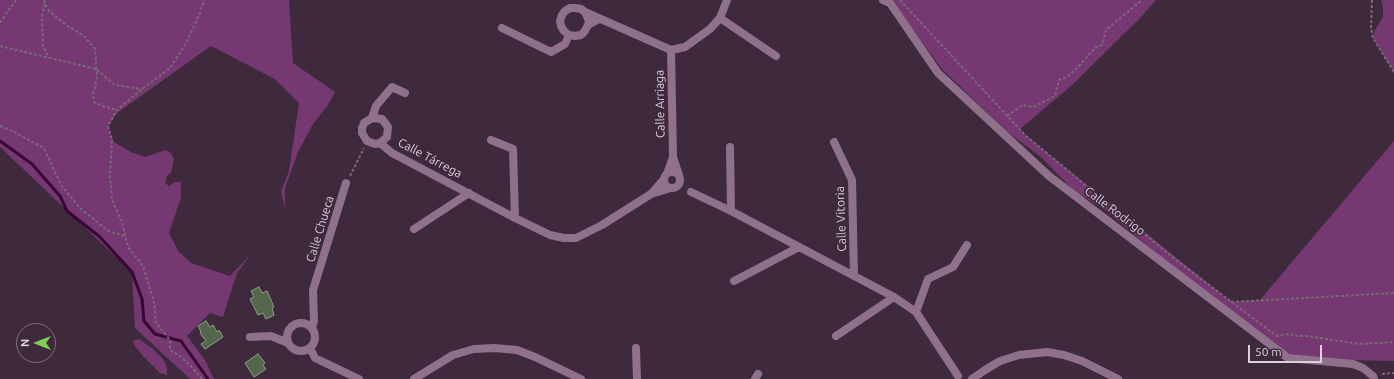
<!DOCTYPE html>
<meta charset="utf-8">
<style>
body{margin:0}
#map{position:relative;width:1394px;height:379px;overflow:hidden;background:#3f2a3d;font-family:Ubuntu,sans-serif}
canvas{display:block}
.north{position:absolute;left:16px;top:323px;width:40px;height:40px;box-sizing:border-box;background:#3f2a3d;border:1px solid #7e6c7c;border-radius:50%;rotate:270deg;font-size:11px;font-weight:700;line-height:16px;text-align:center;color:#ddcfdb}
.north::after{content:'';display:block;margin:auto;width:14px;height:18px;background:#7ed053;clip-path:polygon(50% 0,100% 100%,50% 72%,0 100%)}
.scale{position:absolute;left:1248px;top:345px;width:74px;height:18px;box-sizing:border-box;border:2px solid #ddcfdb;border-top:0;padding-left:5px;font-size:12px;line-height:14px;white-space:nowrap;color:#ddcfdb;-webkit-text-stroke:3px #3f2a3d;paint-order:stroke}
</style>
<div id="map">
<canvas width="1394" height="379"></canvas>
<div class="north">N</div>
<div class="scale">50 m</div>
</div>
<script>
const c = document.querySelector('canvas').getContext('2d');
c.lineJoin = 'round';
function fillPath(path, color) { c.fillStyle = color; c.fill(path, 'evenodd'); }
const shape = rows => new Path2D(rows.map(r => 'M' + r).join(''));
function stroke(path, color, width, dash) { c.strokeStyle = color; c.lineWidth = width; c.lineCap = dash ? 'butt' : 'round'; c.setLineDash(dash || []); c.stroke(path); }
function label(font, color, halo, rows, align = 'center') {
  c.font = font + ' Ubuntu,sans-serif'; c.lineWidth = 3.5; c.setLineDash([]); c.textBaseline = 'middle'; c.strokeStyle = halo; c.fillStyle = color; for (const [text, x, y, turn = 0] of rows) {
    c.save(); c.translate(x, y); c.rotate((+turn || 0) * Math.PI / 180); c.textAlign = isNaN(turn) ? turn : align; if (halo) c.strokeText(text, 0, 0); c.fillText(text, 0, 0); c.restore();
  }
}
const green = shape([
 [0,0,290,0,289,1,293,63,335,92,328,105,313,124,298,152,285,188,285,208,281,192,289,171,299,103,275,79,211,46,117,113,108,126,114,142,131,152,145,157,166,150,170,152,174,159,171,173,167,176,165,183,169,186,175,182,181,182,181,198,169,233,178,251,191,263,230,276,251,254,237,273,223,317,210,313,187,336,205,360,214,379,190,379,135,328,132,272,0,147],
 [891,0,1156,0,1139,19,1070,87,1020,129,1025,135,1231,302,1260,300,1394,141,1394,361,1336,360,1290,356,1178,271,1105,210,1073,190,1041,157,1005,130,941,68],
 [1381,0,1394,0,1394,72,1373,38,1375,30,1383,17,1383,5],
 [139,339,153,349,163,359,167,368,167,375,160,373,142,355,135,346,133,341]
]);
const stream = shape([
 [0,141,32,164,60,196,67,211,100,237,132,272,142,299,144,321,155,334,181,341,208,379]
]);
const building = shape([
 [259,287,262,293,267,291,274,307,272,308,274,315,266,319,263,313,258,315,250,299,254,297,251,291,259,287],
 [206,321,210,327,213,325,217,332,219,330,223,337,205,349,201,344,206,341,200,333,201,332,198,326,206,321],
 [258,354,265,363,263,365,266,369,254,377,245,363,258,354]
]);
const path = shape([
 [44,0,45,4,50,12,69,27,83,35,95,49,97,78,93,94,94,102,103,106,117,110],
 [900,0,1025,135,1176,260,1274,334,1277,336,1289,334,1298,336,1306,336,1360,344,1394,342],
 [1372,0,1371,27,1373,38,1394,72],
 [45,4,42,16,43,46,49,57],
 [0,23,16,0],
 [0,46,96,69,115,85,142,89],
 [1007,116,1023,105,1033,107,1055,96,1059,80,1067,77,1078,67,1096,47,1102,45,1106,30,1142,0],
 [0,126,12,131,44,148,61,185,80,208,108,231,125,236],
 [350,176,364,148],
 [1231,302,1394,293],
 [1382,374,1394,373],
 [202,379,191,366,180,356,170,350,170,340,156,323,154,302,143,266,128,247,122,222,112,200,110,176,112,140,108,126,117,110,142,89,170,68,185,45,200,13,204,0]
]);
const street = shape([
 [883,0,890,3,938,73,1049,176,1288,358,1353,364,1363,368,1373,376,1374,379],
 [585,12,671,50,685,47,710,29,720,18,727,0],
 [720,18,776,56],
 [588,25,589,21,585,12,581,9,575,8,570,8,565,11,562,15,560,21,561,26,564,31,569,35,575,36,581,35,585,31,588,25,599,19],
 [502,28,551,52,565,44,569,35],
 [671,50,673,157],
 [372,118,376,106,392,87,405,93],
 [491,140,513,149,515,218],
 [834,142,852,180,854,276],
 [380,143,387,137,388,127,382,119,372,118,364,123,362,128,362,133,367,141,375,144,380,143,392,153,515,218,550,235,564,238,576,238,602,225,651,194],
 [730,147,731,211],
 '664 180a8 8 0 1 1 16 0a8 8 0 1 1-16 0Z',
 [667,174,673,157,679,175],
 [664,179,651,194,671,188],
 [691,192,731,211,894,297,916,312,958,376],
 [414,229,469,193],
 [734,281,799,247],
 [916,312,928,279,953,267,967,245],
 '287 337a14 14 0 1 1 28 0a14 14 0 1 1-28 0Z',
 [312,328,314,321,313,290,346,183],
 [836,336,894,297],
 [250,337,271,336,288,343],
 [310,348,315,358,359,379],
 [636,348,637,379],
 [414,379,453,355,474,349,494,348,517,350,535,357,581,379],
 [755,379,758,374],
 [972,379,985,370,1000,361,1019,355,1047,352,1064,355,1082,361,1118,379]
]);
const streetNames = [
 ["Calle Arriaga",660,104,-91],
 ["Calle Tárrega",430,158,28],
 ["Calle Rodrigo",1115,211,37],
 ["Calle Vitoria",841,219,-92],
 ["Calle Chueca",320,229,-73]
];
fillPath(green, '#753870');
stroke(stream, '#380735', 3);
fillPath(building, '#54664c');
stroke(building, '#8da084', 1);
stroke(path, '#7b6879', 2, [3, 2]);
stroke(street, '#8f718b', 8);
label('12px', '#ddcfdb', '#3f2a3d', streetNames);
</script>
